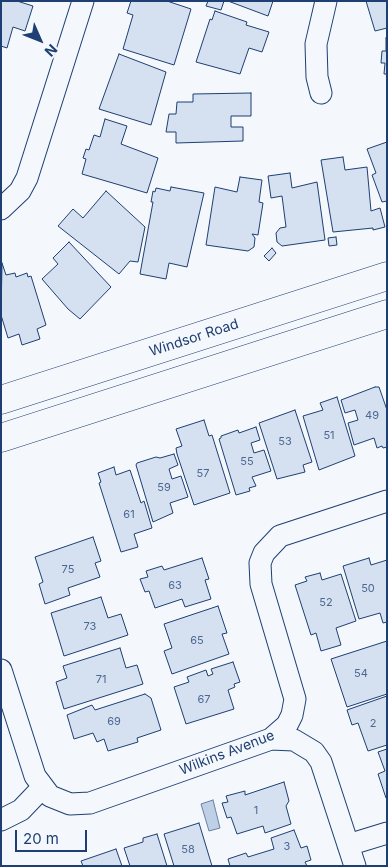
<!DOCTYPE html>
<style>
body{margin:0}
#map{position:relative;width:388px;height:867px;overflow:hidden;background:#f4f7fb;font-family:Inter,sans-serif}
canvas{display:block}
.frame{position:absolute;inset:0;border:2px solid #1d3f73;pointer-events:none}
.north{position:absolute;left:15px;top:15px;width:50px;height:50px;-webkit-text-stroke:4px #f4f7fb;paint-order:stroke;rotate:134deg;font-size:14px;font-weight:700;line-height:20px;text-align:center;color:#1d3f73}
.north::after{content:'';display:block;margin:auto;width:18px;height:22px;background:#1d3f73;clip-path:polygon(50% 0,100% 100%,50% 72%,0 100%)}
.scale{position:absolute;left:15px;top:830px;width:72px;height:22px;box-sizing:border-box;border:2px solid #1d3f73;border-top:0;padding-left:6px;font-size:15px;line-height:18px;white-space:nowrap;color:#1d3f73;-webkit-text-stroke:4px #f4f7fb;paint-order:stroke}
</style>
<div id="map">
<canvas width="388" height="867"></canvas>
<div class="frame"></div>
<div class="north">N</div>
<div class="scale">20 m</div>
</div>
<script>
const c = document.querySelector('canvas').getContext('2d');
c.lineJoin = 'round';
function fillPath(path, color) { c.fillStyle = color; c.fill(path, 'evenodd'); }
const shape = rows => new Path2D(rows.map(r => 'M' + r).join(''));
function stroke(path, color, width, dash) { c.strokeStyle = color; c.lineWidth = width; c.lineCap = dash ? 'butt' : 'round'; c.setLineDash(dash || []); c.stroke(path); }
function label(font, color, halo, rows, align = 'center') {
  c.font = font + ' Inter,sans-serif'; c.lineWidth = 4; c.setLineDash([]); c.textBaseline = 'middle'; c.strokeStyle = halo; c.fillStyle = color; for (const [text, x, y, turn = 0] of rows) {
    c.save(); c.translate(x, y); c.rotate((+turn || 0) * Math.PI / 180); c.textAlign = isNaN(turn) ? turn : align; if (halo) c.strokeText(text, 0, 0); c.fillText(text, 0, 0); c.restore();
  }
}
const water = shape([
 [213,800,220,828,209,831,201,804,213,800]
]);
const building = shape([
 [1,1,17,1,33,6,25,31,13,27,7,48,1,46,1,1],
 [131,1,167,1,191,9,174,65,123,49,133,15,127,13,131,1],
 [208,1,224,1,221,10,206,6,208,1],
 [228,1,273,1,268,16,228,1],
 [366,1,387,1,387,28,375,31,366,1],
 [215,11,247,22,246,25,269,32,262,52,249,48,240,74,196,62,210,19,212,20,215,11],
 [386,38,387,38,387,74,384,74,385,63,381,63,382,51,386,51,386,38],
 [119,54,166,72,151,125,99,109,119,54],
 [251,93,251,116,231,116,231,127,243,127,243,141,176,143,176,132,166,132,169,114,176,114,177,102,193,102,193,94,251,93],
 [105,119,127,126,121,144,158,158,147,193,82,174,86,159,83,158,86,149,89,150,94,135,100,137,105,119],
 [387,142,387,201,382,202,372,175,376,173,367,149,387,142],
 [343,157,345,170,367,167,371,211,380,208,385,227,373,230,373,228,333,232,321,160,343,157],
 [290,173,292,188,317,182,325,240,282,246,277,242,276,233,280,228,286,227,282,196,271,198,268,176,290,173],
 [240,177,262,180,259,202,263,203,258,235,252,234,255,238,254,247,248,251,206,245,215,187,237,192,240,177],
 [171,187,204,193,187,267,169,263,166,279,140,274,153,202,151,202,153,191,155,192,156,188,170,191,171,187],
 [106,191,145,227,138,262,130,261,119,274,58,226,73,209,83,218,106,191],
 [336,237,337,245,329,246,328,238,336,237],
 [69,242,111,287,80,319,68,309,42,279,58,264,53,258,69,242],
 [272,248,276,253,269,261,264,256,272,248],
 [2,263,6,275,15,273,16,277,27,273,28,277,31,276,46,325,37,329,40,339,22,345,19,334,8,338,1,315,2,263],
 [375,387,379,387,387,410,387,447,383,448,382,446,377,448,374,438,354,445,348,423,358,420,355,410,345,413,341,400,375,387],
 [337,397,355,456,319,470,303,416,323,410,320,403,337,397],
 [295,410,312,462,303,465,305,472,277,479,259,423,295,410],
 [204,420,209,436,212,435,230,493,194,505,177,454,176,448,182,446,176,429,204,420],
 [256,427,260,440,251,443,254,453,264,450,271,471,252,477,256,486,249,488,250,491,236,495,219,439,221,438,221,436,238,430,239,433,256,427],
 [174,454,178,465,169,469,172,479,181,476,188,497,170,503,173,513,153,522,136,465,137,463,156,457,160,458,174,454],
 [114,467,116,475,130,470,141,503,144,501,152,528,134,534,138,547,121,552,99,483,101,482,98,473,114,467],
 [93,537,101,561,95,563,100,577,68,588,70,595,45,604,39,584,43,582,35,557,93,537],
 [202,558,209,579,205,580,211,599,185,607,182,599,155,608,149,591,145,592,140,579,148,577,146,571,162,566,164,570,202,558],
 [369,558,371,565,387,560,387,622,383,623,380,613,359,619,343,566,369,558],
 [320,573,322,580,341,574,356,621,336,628,341,645,321,651,316,633,311,635,295,585,307,581,305,577,320,573],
 [101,597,108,618,121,614,128,635,64,656,51,613,101,597],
 [218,606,227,633,222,634,229,654,172,674,164,651,172,648,164,624,218,606],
 [387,641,387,694,347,707,331,659,387,641],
 [120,648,126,668,137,665,143,684,64,709,56,682,67,678,63,666,120,648],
 [233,662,240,682,234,684,235,687,228,690,234,709,186,724,174,687,189,682,187,677,206,670,208,676,213,674,211,669,233,662],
 [145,694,151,698,161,730,137,738,138,742,108,751,104,739,97,742,93,733,74,739,67,715,92,705,95,710,145,694],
 [387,696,387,745,368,751,358,723,352,725,347,710,387,696],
 [387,749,387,798,386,798,378,774,385,771,378,752,387,749],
 [284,782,289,801,286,806,291,824,265,833,263,826,237,834,231,817,227,818,222,803,228,802,226,796,245,791,245,795,284,782],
 [199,823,212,866,174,866,164,834,199,823],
 [294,830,301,848,307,846,311,860,305,862,307,866,230,866,228,859,246,853,248,857,274,849,271,838,294,830],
 [157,834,167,866,130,866,124,848,143,842,143,838,157,834],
 [116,849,122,866,83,866,81,861,116,849]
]);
const street = shape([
 [321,93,317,77,316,44,326,1],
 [1,209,20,191,27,178,83,1],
 [1,670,35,776,50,796,70,804,90,803,271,739,287,725,292,715,295,699,261,584,260,563,264,553,280,536,387,501],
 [271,739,294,740,314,752,321,762,355,866],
 [1,820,21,810,42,788],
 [348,845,387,833]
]);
const primary = shape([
 [1,400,387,276],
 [1,438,387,314]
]);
const numberNames = [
 ["49",372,416],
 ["51",329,436],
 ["53",285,442],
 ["55",247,462],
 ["57",203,474],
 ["59",164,488],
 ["61",129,515],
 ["75",68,570],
 ["63",175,586],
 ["50",368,589],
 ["52",326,603],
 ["73",90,627],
 ["65",197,641],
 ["54",361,674],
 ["71",101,680],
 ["67",204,700],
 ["69",114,722],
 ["2",373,724],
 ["1",256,811],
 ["3",287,847],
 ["58",188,850]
];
const streetNames = [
 ["Windsor Road",194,338,-18],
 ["Wilkins Avenue",227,753,-21]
];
fillPath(water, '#bed0e5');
stroke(water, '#687fa3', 1);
fillPath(building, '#d5e0f0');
stroke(building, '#1d3f73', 1);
stroke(street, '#1d3f73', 23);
stroke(primary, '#1d3f73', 29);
stroke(street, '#f4f7fb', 21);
stroke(primary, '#f4f7fb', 28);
label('11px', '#4b6792', null, numberNames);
label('14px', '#1d3f73', '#f4f7fb', streetNames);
</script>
